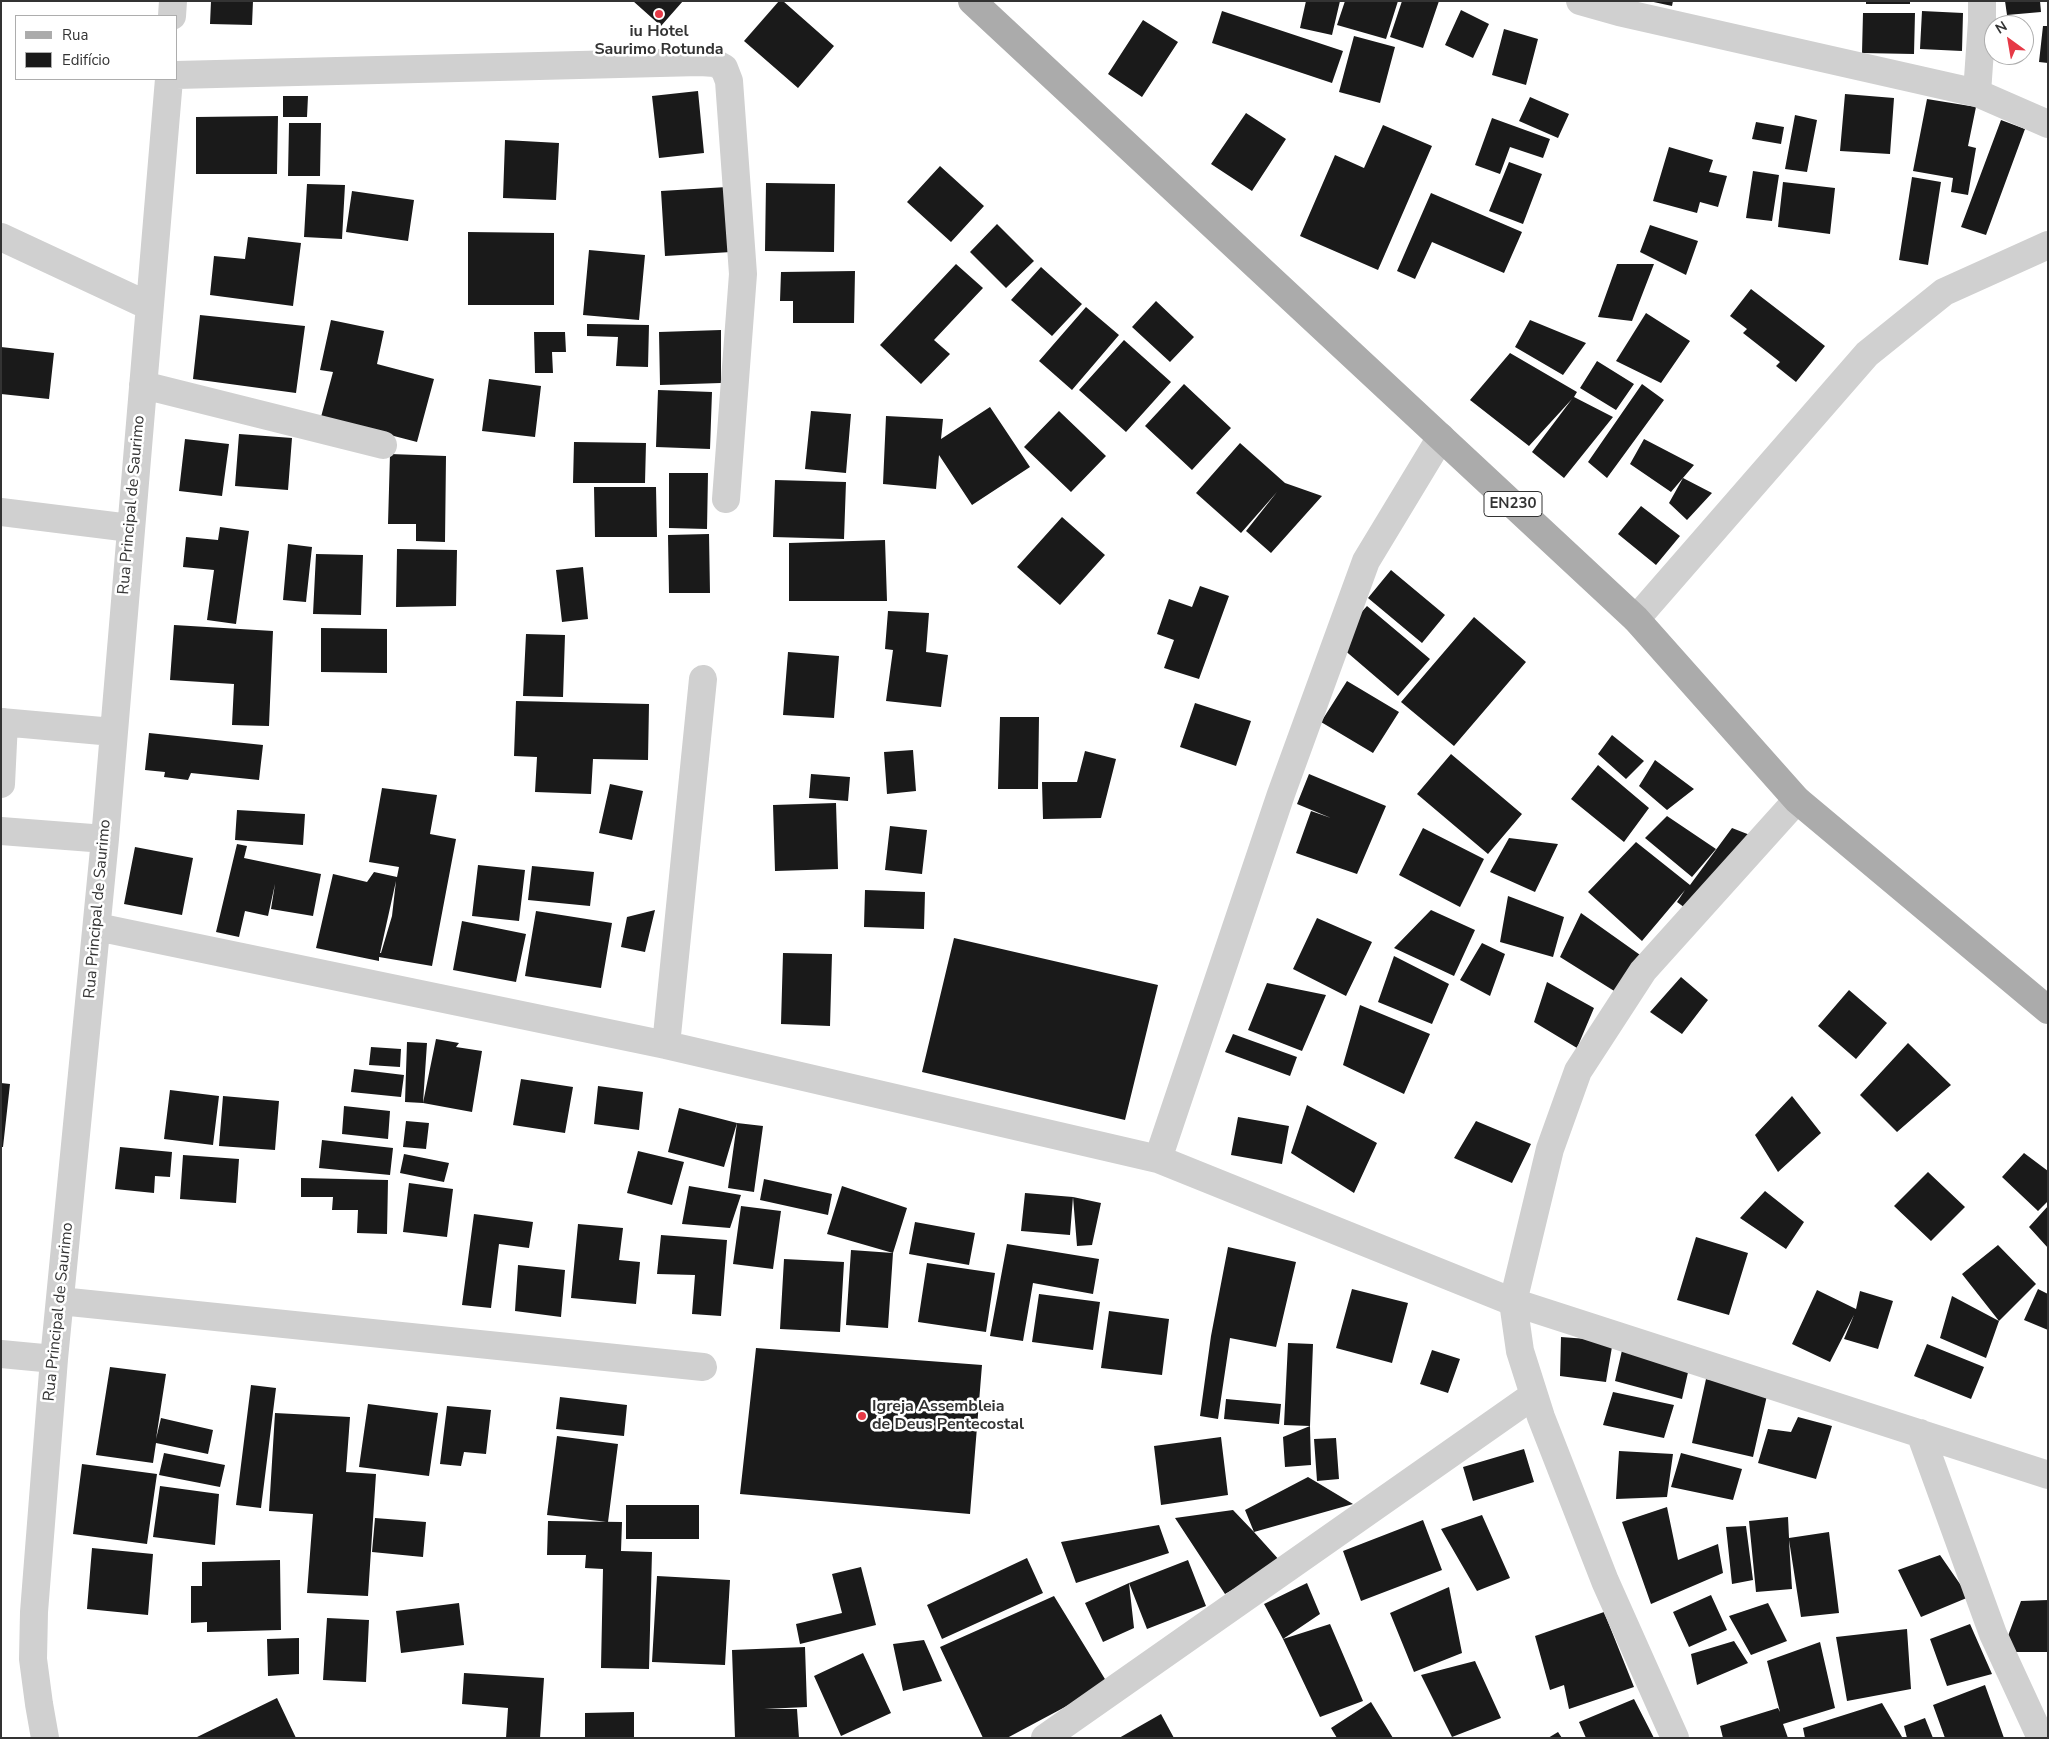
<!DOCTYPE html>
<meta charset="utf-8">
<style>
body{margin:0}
#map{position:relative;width:2049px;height:1739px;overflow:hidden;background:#fff;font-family:"Nunito Sans",sans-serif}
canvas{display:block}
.frame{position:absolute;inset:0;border:2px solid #333;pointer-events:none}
.legend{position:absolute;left:15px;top:15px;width:162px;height:65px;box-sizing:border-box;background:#fff;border:1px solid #adadad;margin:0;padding:6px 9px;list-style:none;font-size:15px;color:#333}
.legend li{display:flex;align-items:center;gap:10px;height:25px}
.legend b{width:25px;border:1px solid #adadad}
.north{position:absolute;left:1984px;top:15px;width:50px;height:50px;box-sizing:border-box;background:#fff;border:1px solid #adadad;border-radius:50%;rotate:328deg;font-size:14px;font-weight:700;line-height:20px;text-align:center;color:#333}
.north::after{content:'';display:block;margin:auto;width:18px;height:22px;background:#e63946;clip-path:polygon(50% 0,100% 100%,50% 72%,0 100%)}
</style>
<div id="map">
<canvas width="2049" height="1739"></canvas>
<div class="frame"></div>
<ul class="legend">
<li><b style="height:6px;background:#ababab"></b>Rua</li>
<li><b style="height:14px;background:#1a1a1a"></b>Edifício</li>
</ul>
<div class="north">N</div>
</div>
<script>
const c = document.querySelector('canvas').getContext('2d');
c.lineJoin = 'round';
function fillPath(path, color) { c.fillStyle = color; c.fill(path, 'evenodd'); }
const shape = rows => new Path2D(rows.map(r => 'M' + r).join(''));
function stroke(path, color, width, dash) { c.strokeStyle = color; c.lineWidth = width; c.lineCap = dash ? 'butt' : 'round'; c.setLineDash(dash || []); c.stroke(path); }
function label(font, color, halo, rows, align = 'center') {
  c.font = font + ' "Nunito Sans",sans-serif'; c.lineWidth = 5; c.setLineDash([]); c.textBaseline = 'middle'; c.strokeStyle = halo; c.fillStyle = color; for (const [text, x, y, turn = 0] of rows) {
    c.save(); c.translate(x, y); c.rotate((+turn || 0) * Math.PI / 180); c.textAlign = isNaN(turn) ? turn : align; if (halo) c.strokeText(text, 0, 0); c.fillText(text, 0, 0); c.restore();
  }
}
const building = shape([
 [211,1,253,1,252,25,210,24],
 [633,1,683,1,661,26],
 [779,1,783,1,834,46,798,88,744,41],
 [1306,1,1340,1,1332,35,1300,28],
 [1345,1,1398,1,1386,39,1337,25],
 [1402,1,1439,1,1423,48,1390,37],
 [1649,1,1673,1,1672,6],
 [1866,1,1910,1,1910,4,1866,4],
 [2005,1,2040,1,2041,12,2007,15],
 [1461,10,1489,24,1473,58,1445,45],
 [1222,11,1343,51,1332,83,1212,43],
 [1922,11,1963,13,1962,51,1920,49],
 [1863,13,1915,13,1914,54,1862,53],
 [1143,20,1178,42,1142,97,1108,74],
 [2043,26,2048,26,2048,63,2039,62],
 [1504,29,1538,39,1526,85,1492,75],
 [1354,36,1395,47,1380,103,1339,92],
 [698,91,704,153,659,158,652,96],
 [1845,94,1894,98,1890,154,1840,151],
 [283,96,308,96,307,117,283,117],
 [1530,97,1569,114,1558,138,1519,121],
 [1927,99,1976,107,1968,146,1976,148,1968,195,1951,192,1953,178,1913,171],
 [1246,113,1286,139,1252,191,1211,164],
 [1795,115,1817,120,1807,172,1785,169],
 [278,116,277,174,196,174,196,117],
 [1492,118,1550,139,1543,158,1510,147,1500,174,1475,165],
 [2001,120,2025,129,1986,235,1961,227],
 [1756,122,1784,127,1781,144,1752,139],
 [289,123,321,123,320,176,288,176],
 [1383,125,1432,146,1378,270,1300,236,1335,155,1364,168],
 [505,140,559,143,556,200,503,198],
 [1669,147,1713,160,1709,172,1727,176,1718,207,1700,202,1697,213,1653,201],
 [1509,162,1542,174,1523,224,1489,211],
 [940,166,984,206,951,242,907,202],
 [1753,171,1779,175,1772,221,1746,218],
 [1912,177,1941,182,1928,265,1899,260],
 [1783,182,1835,188,1830,234,1778,227],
 [766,183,835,184,834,252,765,251],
 [307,184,345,185,342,239,304,237],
 [727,187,731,252,665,256,661,191],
 [352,191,414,200,408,241,346,232],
 [1431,193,1522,232,1504,273,1432,242,1415,279,1397,271],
 [997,224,1034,261,1006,288,970,252],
 [1650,225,1698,241,1686,275,1640,252],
 [468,232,554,233,554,305,468,305],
 [248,237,301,243,293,306,210,295,214,256,245,259],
 [589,250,645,255,639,320,583,315],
 [956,264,983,288,934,340,950,354,921,384,880,345],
 [1617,264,1654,264,1632,321,1598,317],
 [1041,267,1082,304,1052,336,1011,300],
 [855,271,854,323,793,323,793,301,780,301,781,272],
 [1751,289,1825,346,1796,382,1776,366,1780,362,1743,333,1747,329,1730,316],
 [1156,301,1194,337,1170,362,1132,327],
 [1086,307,1119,335,1072,390,1039,361],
 [1646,313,1690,341,1661,383,1616,361],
 [200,315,305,326,296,393,193,379],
 [331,320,384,331,377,364,434,379,417,442,321,417,333,372,320,370],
 [1530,320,1586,343,1563,375,1515,347],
 [587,324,649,325,648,367,616,366,618,337,587,336],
 [721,330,721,383,660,385,659,332],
 [534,332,565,332,566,352,552,352,553,373,535,373],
 [1124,340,1171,382,1126,432,1079,390],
 [1,347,54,353,49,399,1,394],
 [1510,353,1577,392,1574,397,1613,417,1564,478,1532,452,1572,399,1529,446,1470,400],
 [1597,361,1634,384,1616,410,1580,388],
 [489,379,541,386,535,437,482,431],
 [1184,384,1231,428,1192,470,1145,426],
 [1642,384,1664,400,1607,478,1588,462],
 [658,390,712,392,710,449,656,447],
 [990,407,1030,467,972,505,939,455,936,489,883,484,886,416,943,419,941,439],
 [811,411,851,414,846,473,805,469],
 [1059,411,1106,456,1071,492,1024,447],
 [239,434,292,438,288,490,235,486],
 [185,439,229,444,222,496,179,491],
 [1644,439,1694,465,1671,492,1630,464],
 [574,442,646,443,645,483,573,483],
 [1240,443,1285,483,1322,496,1271,553,1246,531,1277,492,1241,533,1196,493],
 [390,454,446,456,445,542,416,541,416,524,388,524],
 [669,473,708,473,707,529,669,528],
 [1683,478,1712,493,1687,520,1669,503],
 [775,480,846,482,844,539,773,537],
 [594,487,656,487,657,537,595,537],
 [1641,506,1680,536,1656,565,1618,534],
 [1062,517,1105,555,1060,605,1017,567],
 [220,527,249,531,236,624,207,620,214,570,183,567,186,537,218,540],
 [709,534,710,593,669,593,668,535],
 [885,540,887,601,789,601,789,543],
 [288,544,312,547,306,602,283,600],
 [397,549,457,550,456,606,396,607],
 [316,554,363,555,361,615,313,614],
 [583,567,588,619,562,622,556,570],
 [1391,570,1445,615,1422,643,1368,598],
 [1200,586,1229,596,1199,679,1164,668,1174,640,1157,634,1169,599,1192,607],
 [1367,606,1430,659,1398,696,1335,642],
 [888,611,929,613,926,652,948,655,941,707,886,701,893,650,885,649],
 [1474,617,1526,662,1454,746,1401,702],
 [174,625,273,631,269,726,232,725,234,684,170,680],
 [321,628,387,629,387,673,321,672],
 [526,634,565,635,563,697,523,696],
 [788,652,839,656,834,718,783,715],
 [1347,681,1399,712,1373,753,1321,722],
 [516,701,649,704,648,760,593,759,591,794,535,792,537,757,514,756],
 [1195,703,1251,721,1236,766,1180,747],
 [1000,717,1039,717,1038,789,998,789],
 [149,733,263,745,259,780,191,773,188,780,164,777,165,772,145,770],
 [1612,735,1644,761,1626,779,1598,754],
 [913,750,916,791,887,794,884,752],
 [1085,751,1116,759,1101,818,1043,819,1042,782,1077,782],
 [1451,754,1522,814,1488,854,1417,794],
 [1655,760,1694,789,1667,810,1639,786],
 [1598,765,1649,808,1624,842,1571,799],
 [811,774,850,777,848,801,809,798],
 [1309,774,1386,806,1357,874,1296,853,1311,811,1331,818,1297,804],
 [610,784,643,791,632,840,599,833],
 [382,788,437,795,430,834,456,839,432,966,379,957,379,961,316,948,333,874,367,882,374,872,397,877,399,867,369,862],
 [396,881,392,916,381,953,380,953],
 [836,803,838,869,775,871,773,805],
 [237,810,305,814,303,845,235,840],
 [1667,816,1716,849,1692,877,1645,838],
 [890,826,927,830,922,874,885,870],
 [1423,828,1484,859,1460,907,1399,875],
 [1732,828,1755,837,1692,913,1677,902,1685,890,1642,941,1588,892,1636,842,1690,885],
 [1509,838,1558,844,1535,892,1490,872],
 [237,844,247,846,244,858,321,874,313,916,271,909,275,884,268,916,245,911,239,937,216,932],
 [135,847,193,858,182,915,124,904],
 [478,865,525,870,519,921,472,916],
 [532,866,594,872,590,906,528,900],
 [865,890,925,892,924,929,864,927],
 [1508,896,1564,917,1553,957,1500,942],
 [655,910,645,952,621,947,627,917],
 [1431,910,1475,930,1454,976,1394,948],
 [536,911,612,923,601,988,525,976],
 [1581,913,1643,957,1619,994,1560,957],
 [1317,918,1372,942,1346,996,1293,969],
 [462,921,526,934,516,982,453,970],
 [954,938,1158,985,1125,1120,922,1072],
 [1482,943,1505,954,1490,996,1460,980],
 [783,953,832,954,830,1026,781,1024],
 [1394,956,1449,984,1432,1024,1378,1002],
 [1681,977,1708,1000,1682,1034,1650,1012],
 [1547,982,1594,1008,1577,1048,1534,1022],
 [1267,983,1326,995,1302,1051,1248,1030],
 [1849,990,1887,1023,1856,1059,1818,1026],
 [1360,1005,1430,1034,1404,1094,1343,1065],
 [1233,1034,1297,1057,1290,1076,1225,1052],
 [436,1039,459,1043,456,1047,482,1051,472,1112,423,1103],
 [407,1042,427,1043,423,1103,405,1102],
 [1908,1043,1951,1085,1897,1132,1860,1095],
 [371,1047,401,1049,400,1067,369,1065],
 [354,1069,404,1075,401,1097,351,1092],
 [521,1079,573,1087,565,1133,513,1125],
 [1,1083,10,1084,3,1147,1,1147],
 [598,1086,643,1092,639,1130,594,1124],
 [170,1090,219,1096,213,1145,164,1139],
 [223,1096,279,1101,275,1150,219,1146],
 [1792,1096,1821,1133,1778,1172,1755,1135],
 [1307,1105,1377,1143,1354,1193,1291,1153],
 [344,1106,390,1111,388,1139,342,1134],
 [679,1108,737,1123,763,1126,754,1192,728,1188,737,1123,724,1167,668,1152],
 [1238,1117,1289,1126,1282,1164,1231,1155],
 [406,1121,429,1123,426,1149,403,1147],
 [1476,1121,1531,1144,1512,1183,1454,1158],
 [322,1140,393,1148,390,1175,319,1168],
 [120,1147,172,1152,170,1177,155,1176,154,1193,115,1189],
 [638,1151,684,1162,672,1205,627,1193],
 [2024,1153,2048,1171,2048,1201,2038,1211,2002,1177],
 [404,1154,449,1163,444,1182,400,1173],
 [183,1155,239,1159,236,1203,180,1199],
 [1928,1172,1965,1207,1931,1241,1894,1206],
 [301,1178,388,1180,387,1234,357,1233,358,1210,332,1210,333,1197,301,1197],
 [764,1179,832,1194,828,1215,760,1200],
 [409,1183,453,1189,447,1237,403,1232],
 [689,1186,741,1195,730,1228,682,1224],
 [842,1186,907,1208,893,1253,888,1328,846,1325,851,1250,893,1253,827,1234],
 [1765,1191,1804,1222,1786,1249,1740,1218],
 [1025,1193,1073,1197,1101,1203,1092,1245,1077,1246,1073,1197,1070,1235,1021,1231],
 [741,1206,781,1211,773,1269,733,1264],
 [2048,1206,2048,1248,2029,1227],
 [474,1214,533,1222,529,1248,499,1244,491,1308,462,1305],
 [915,1222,975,1233,969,1265,909,1254],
 [578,1224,623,1228,619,1260,640,1262,636,1304,571,1298],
 [661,1235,727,1240,721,1316,692,1314,695,1275,657,1274],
 [1696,1237,1748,1253,1729,1315,1677,1300],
 [1007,1244,1099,1259,1093,1294,1033,1283,1023,1341,990,1336],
 [1998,1245,2036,1284,1999,1321,1986,1358,1940,1338,1952,1296,1999,1321,1962,1274],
 [1228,1247,1296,1262,1276,1347,1230,1338,1218,1419,1200,1416,1211,1336],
 [784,1259,844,1262,840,1332,780,1329],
 [927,1263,995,1273,986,1332,918,1322],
 [518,1265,565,1270,561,1317,515,1311],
 [1352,1289,1408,1303,1392,1363,1336,1348],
 [2038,1289,2048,1294,2048,1330,2024,1320],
 [1817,1290,1856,1309,1860,1291,1893,1301,1878,1349,1844,1339,1854,1315,1830,1362,1792,1344],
 [1039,1294,1100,1302,1093,1350,1032,1342],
 [1109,1311,1169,1319,1162,1375,1101,1368],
 [1561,1337,1613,1341,1606,1382,1560,1376],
 [1288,1343,1313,1344,1310,1426,1284,1425],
 [1927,1344,1984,1367,1971,1399,1914,1376],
 [1623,1346,1689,1368,1682,1399,1615,1381],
 [756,1348,982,1365,970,1514,740,1494],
 [1432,1350,1460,1359,1448,1393,1420,1384],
 [110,1367,166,1374,156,1439,161,1418,213,1430,208,1454,156,1443,153,1463,96,1455],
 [1706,1379,1768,1391,1753,1457,1692,1443],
 [251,1385,276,1388,261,1508,236,1505],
 [1613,1392,1674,1405,1664,1438,1603,1425],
 [560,1397,627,1405,624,1436,556,1429],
 [1226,1399,1281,1404,1279,1424,1224,1419],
 [368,1404,438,1413,429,1476,359,1467],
 [447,1406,491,1410,486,1454,464,1452,461,1466,440,1464],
 [275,1413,350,1417,346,1472,376,1474,368,1596,307,1593,313,1514,269,1511],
 [1798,1417,1832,1426,1816,1479,1758,1463,1768,1429,1791,1432],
 [1310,1426,1311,1465,1285,1467,1283,1437],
 [557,1436,618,1444,608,1522,547,1515],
 [1221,1437,1228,1495,1161,1505,1154,1446],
 [1336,1438,1339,1479,1317,1481,1314,1439],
 [1524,1449,1534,1482,1473,1501,1463,1467],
 [1619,1451,1673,1454,1667,1497,1616,1499],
 [164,1453,225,1465,220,1487,159,1475],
 [1681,1453,1742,1469,1733,1500,1671,1487],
 [82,1464,157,1474,147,1544,73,1534],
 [1308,1477,1353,1504,1254,1532,1281,1562,1225,1594,1175,1518,1233,1510,1254,1532,1245,1510],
 [160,1486,219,1494,215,1545,153,1537],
 [626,1505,699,1505,699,1539,626,1539],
 [1667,1507,1678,1560,1718,1544,1723,1573,1651,1604,1622,1522],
 [1482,1515,1510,1578,1477,1591,1441,1529],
 [1788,1517,1789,1538,1829,1532,1839,1613,1801,1617,1789,1540,1792,1589,1756,1592,1749,1521],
 [375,1518,426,1522,423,1557,372,1552],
 [1423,1520,1442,1570,1361,1601,1343,1551],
 [548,1521,622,1522,621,1551,652,1552,649,1669,601,1668,603,1569,585,1568,586,1555,547,1555],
 [1159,1525,1169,1553,1076,1583,1061,1542],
 [1746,1526,1753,1580,1732,1584,1726,1527],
 [92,1548,153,1554,148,1615,87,1609],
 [1940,1555,1969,1597,1921,1617,1898,1570],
 [1027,1558,1043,1593,942,1639,927,1605],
 [280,1560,281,1630,207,1632,207,1622,191,1623,191,1586,202,1586,202,1562],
 [1188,1560,1206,1606,1147,1629,1129,1583],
 [861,1567,876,1625,800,1644,796,1624,842,1613,832,1574],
 [657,1576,730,1580,725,1665,652,1662],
 [1129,1583,1134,1628,1103,1642,1085,1603],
 [1307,1583,1320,1614,1283,1639,1264,1604],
 [1449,1587,1462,1653,1414,1672,1390,1613],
 [1711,1595,1727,1630,1689,1647,1673,1612],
 [1054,1596,1108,1684,1007,1738,983,1738,940,1647],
 [2048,1600,2048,1652,2002,1652,2021,1601],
 [459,1603,464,1645,401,1653,396,1611],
 [1768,1603,1787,1641,1751,1655,1729,1616],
 [1604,1612,1634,1687,1569,1709,1564,1685,1550,1690,1535,1636],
 [327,1618,369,1620,366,1682,323,1680],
 [1330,1624,1363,1701,1320,1717,1283,1639],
 [1970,1624,1992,1674,1947,1686,1930,1639],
 [1907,1629,1911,1689,1847,1701,1836,1637],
 [299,1638,299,1674,268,1676,267,1639],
 [924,1640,942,1681,903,1691,893,1644],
 [1734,1641,1748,1663,1697,1685,1691,1654],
 [1820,1642,1835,1708,1783,1724,1788,1738,1723,1738,1720,1726,1778,1708,1780,1712,1767,1661],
 [805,1647,807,1707,764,1709,797,1709,799,1738,735,1738,732,1650],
 [863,1653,891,1713,841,1736,814,1676],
 [1475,1661,1501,1718,1452,1737,1421,1675],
 [464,1673,544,1678,540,1738,506,1738,508,1708,462,1704],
 [1985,1685,2004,1738,1945,1738,1933,1705],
 [277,1698,296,1738,195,1738],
 [1634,1699,1654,1738,1586,1738,1579,1722],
 [1371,1702,1393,1738,1337,1738,1331,1728],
 [1882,1703,1902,1737,1805,1738,1803,1728],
 [634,1712,634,1738,585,1738,585,1713],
 [1161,1714,1174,1738,1119,1738],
 [1925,1718,1933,1738,1907,1738,1904,1726],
 [1558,1732,1562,1738,1548,1738]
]);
const minor = shape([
 [1580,1,1619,12,1977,93,2048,124],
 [172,16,173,1],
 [176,75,700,62,715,63,724,68,729,81,743,274,726,499],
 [1977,93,1982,21,1982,1],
 [1,237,149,306],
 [143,385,383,445],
 [1,512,130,528],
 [1636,619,1867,354,1944,292,2048,245],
 [1,722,113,732],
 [1,784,4,722],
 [1,831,105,839],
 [97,927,666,1045,1158,1159,1513,1302,2048,1475],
 [666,1045,703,679],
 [1158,1159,1281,794,1366,561,1441,437],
 [60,1301,703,1367],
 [1,1354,54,1359],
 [1920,1433,1993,1634,2041,1738],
 [45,1738,39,1704,33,1659,34,1612,54,1359,105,839,169,79],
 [1045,1738,1534,1395],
 [1675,1738,1605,1581,1541,1417,1520,1351,1513,1302,1550,1149,1578,1071,1643,971,1797,800]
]);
const major = shape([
 [972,1,1636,619,1797,800,2048,1010]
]);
const markers = [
 [659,14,5,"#e63946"],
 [862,1416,5,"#e63946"]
];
const shields = [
 [1513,504,58]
];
const shieldNames = [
 ["EN230",1513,504]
];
const poiNames = [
 ["iu Hotel",659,32],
 ["Saurimo Rotunda",659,50],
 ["Igreja Assembleia",872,1407,"left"],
 ["de Deus Pentecostal",872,1425,"left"]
];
const streetNames = [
 ["Rua Principal de Saurimo",132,505,-85],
 ["Rua Principal de Saurimo",98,909,-85],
 ["Rua Principal de Saurimo",59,1312,-84]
];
fillPath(building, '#1a1a1a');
stroke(minor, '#d0d0d0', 28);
stroke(major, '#ababab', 28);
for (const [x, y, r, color] of markers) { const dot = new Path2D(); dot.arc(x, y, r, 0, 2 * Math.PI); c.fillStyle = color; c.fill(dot); stroke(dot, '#fff', 2); }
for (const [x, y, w] of shields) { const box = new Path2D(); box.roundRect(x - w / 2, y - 12.5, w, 25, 4); c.fillStyle = '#fff'; c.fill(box); stroke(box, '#333', 1); }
label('bold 15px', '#333', null, shieldNames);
label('bold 16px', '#333', '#fff', poiNames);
label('16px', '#333', '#fff', streetNames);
</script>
